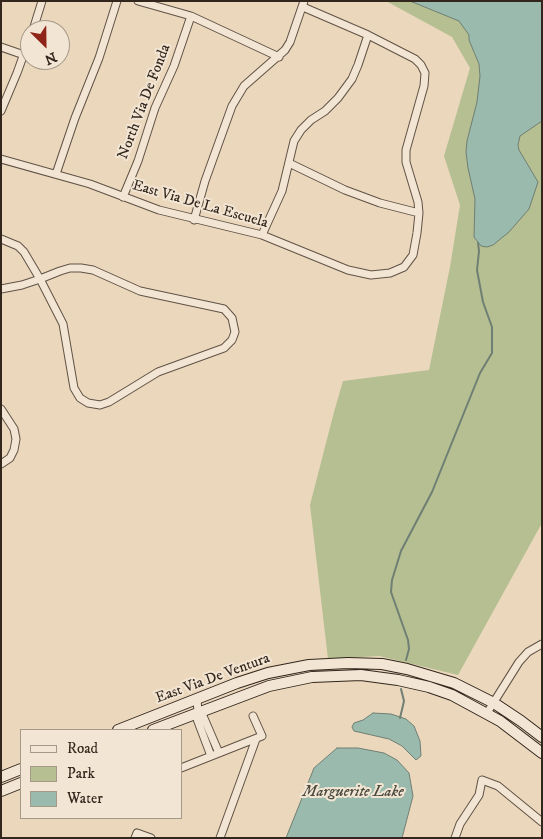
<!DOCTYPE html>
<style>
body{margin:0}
#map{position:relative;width:543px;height:839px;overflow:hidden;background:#ebd7bc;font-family:"IM FELL DW Pica",serif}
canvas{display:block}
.frame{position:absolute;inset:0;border:2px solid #32261d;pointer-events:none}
.legend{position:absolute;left:20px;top:729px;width:162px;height:90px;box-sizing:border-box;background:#f2e5d3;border:1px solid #a5998a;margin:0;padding:6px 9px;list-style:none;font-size:15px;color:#32261d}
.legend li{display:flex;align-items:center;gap:10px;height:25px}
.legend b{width:25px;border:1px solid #a5998a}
.north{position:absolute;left:20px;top:20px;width:50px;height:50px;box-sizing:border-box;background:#f2e5d3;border:1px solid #a5998a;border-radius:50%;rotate:157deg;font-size:14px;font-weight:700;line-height:20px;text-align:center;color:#32261d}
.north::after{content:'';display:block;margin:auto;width:18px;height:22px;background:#8f2418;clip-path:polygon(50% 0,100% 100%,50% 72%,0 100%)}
</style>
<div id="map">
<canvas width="543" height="839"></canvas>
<div class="frame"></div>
<ul class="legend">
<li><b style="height:6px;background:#f2e5d3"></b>Road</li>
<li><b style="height:14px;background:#b5bf92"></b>Park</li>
<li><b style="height:14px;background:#99baac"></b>Water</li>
</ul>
<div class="north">N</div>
</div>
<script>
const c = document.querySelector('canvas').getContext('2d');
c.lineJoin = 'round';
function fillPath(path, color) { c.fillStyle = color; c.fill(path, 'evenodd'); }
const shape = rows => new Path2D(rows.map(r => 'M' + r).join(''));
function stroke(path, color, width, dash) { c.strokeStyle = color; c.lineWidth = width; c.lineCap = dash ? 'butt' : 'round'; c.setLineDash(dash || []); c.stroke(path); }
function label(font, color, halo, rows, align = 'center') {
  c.font = font + ' "IM FELL DW Pica",serif'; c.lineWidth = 4; c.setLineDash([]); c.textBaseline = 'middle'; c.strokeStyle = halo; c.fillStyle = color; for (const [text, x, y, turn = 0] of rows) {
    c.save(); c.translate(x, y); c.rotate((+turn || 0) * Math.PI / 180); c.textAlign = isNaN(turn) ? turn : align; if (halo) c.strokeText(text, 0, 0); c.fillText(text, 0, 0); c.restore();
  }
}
const green = shape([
 [386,1,542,1,542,523,458,675,379,656,328,659,310,505,334,412,343,381,429,370,450,267,460,205,444,156,470,68,452,37]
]);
const water = shape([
 [410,1,542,1,542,121,520,136,518,145,519,150,538,182,529,209,509,232,493,245,487,247,481,246,474,237,475,199,468,168,466,152,467,141,477,102,480,76,479,64,469,40,469,35,459,21,410,1],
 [373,713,391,714,406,719,414,726,420,741,421,756,416,760,402,746,389,739,354,731,352,727,354,723,363,720,373,713],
 [337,748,358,748,384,753,397,760,409,773,413,796,402,838,286,838,314,768,337,748]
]);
const stream = shape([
 [406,660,409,649,408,640,391,592,392,580,401,551,432,492,480,373,492,353,492,327,483,302,477,270,479,251,478,243],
 [400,718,404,701,401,689]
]);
const minor = shape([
 [138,1,191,16,279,57],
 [33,30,42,1],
 [1,47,24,55],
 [1,111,17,73,30,37],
 [1,159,90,184,159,210,262,235,348,270,371,275,390,273,404,267,413,255,417,233,419,213,418,202,406,162,406,150,424,86,425,73,421,65,415,59,368,35,303,7],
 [289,163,345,190,380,203,419,213],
 [56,174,75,118,99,58,117,1],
 [123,197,138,161,155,108,174,66,191,16],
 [194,220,205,181,232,106,244,86,285,50,290,42,304,1],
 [262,235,282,191,294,141,301,130,311,120,325,111,338,98,352,79,358,65,368,35],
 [1,239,18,246,24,252,40,279,63,324,74,388,80,398,88,403,100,405,109,402,158,372,224,348,232,340,235,332,232,318,224,309,140,291,93,270,81,268,70,268,60,271,40,279,22,285,1,289],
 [1,409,14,429,16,439,14,450,10,458,1,464],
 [197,699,198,712,197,719,211,756],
 [198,712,203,716,219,753],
 [487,713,519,662,528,652,542,644],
 [181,768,262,736,253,716],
 [135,838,137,833,151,838],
 [220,838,256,739],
 [455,838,460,824,479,795,482,780,498,786,542,822]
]);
const secondary = shape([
 [118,730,237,683,268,673,309,665,348,663,382,664,407,669,454,683,494,703,521,721,542,737],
 [153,730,269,686,312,677,361,675,398,680,429,687,452,695,500,721,542,753],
 [1,777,21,769],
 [1,791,21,783]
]);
const streetNames = [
 ["North Via De Fonda",145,102,-69],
 ["East Via De La Escuela",200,205,16],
 ["East Via De Ventura",213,679,-20]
];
const waterNames = [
 ["Marguerite Lake",353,793]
];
fillPath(green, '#b5bf92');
fillPath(water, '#99baac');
stroke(water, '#707f73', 1);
stroke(stream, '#707f73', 2);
stroke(minor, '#605245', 9);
stroke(secondary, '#32261d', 12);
stroke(minor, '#f2e5d3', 7);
stroke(secondary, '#f2e5d3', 10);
label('15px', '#32261d', '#f2e5d3', streetNames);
label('italic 16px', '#4c4b41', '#f2e5d3', waterNames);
</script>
